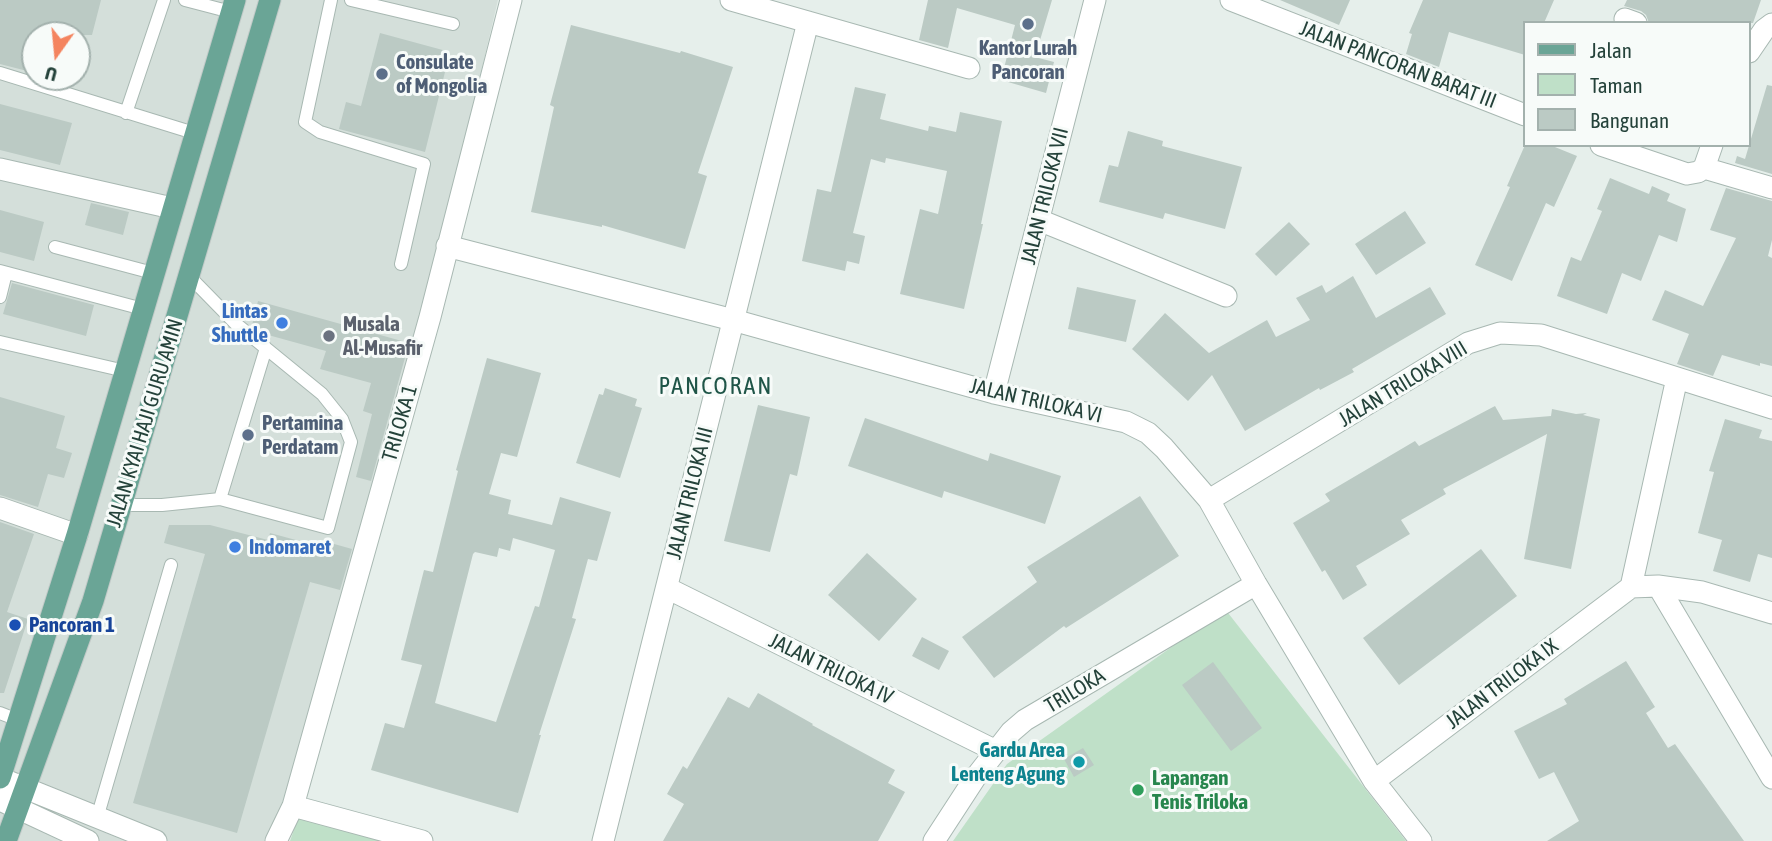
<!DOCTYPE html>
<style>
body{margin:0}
#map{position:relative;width:1772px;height:841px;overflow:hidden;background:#e6efeb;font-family:"Asap Condensed",sans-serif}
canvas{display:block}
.legend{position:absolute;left:1523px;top:21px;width:228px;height:126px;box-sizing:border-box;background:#f7fbf9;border:2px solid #a3b1ad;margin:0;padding:9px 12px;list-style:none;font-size:21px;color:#24423a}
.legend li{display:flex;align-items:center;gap:14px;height:35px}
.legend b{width:35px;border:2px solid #a3b1ad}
.north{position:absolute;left:21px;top:21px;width:70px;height:70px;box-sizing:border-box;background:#f7fbf9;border:2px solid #a3b1ad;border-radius:50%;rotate:195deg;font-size:19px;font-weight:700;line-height:28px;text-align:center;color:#24423a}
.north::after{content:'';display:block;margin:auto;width:24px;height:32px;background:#f4845f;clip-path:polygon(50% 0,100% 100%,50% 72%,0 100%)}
</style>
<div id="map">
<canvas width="1772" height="841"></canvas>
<ul class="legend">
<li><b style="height:9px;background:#6aa596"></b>Jalan</li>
<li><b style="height:19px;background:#bfe0c8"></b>Taman</li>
<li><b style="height:19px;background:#bbcac4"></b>Bangunan</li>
</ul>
<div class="north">U</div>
</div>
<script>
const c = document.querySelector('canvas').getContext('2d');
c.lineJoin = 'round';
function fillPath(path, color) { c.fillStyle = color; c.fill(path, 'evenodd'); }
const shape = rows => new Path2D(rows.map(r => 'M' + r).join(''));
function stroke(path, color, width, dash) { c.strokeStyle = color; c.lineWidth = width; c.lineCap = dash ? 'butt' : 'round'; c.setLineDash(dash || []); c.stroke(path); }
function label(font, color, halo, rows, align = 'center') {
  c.font = font + ' "Asap Condensed",sans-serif'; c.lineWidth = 6; c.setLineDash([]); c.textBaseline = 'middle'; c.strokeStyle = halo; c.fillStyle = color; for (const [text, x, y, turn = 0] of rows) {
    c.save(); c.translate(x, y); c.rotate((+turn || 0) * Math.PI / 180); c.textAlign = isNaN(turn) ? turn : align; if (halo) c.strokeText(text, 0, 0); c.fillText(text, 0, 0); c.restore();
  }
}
const built = shape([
 [0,0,498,0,416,350,275,841,0,841],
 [35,35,77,35,77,77,35,77]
]);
const green = shape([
 [1225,609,1406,841,953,841,1007,764],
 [298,818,427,841,290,841]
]);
const building = shape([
 [0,0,101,0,92,35,35,35,35,73,0,64],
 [928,0,1052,0,1035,57,1054,62,1046,93,1001,80,1015,25,957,8,948,48,919,40],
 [1280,0,1350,0,1339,25],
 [1423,0,1554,0,1544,23,1525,23,1525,55,1449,32,1439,67,1406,54,1412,34,1409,33],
 [1627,0,1761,0,1753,23,1649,23,1646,15,1641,11,1624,6],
 [571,25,680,53,681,51,733,67,698,173,707,176,685,249,602,225,602,227,531,212,554,107,550,105],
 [380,33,450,52,425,152,339,129,346,102,361,106],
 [1767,85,1772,86,1772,174,1735,163,1737,156,1745,159],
 [855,87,886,94,880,119,928,131,929,126,956,132,960,112,1002,121,981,224,983,224,964,309,900,294,920,209,938,214,947,171,886,158,885,163,871,159,853,233,865,236,859,264,847,261,845,271,802,261,817,189,831,192],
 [0,104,72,123,60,165,0,150],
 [1128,131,1163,141,1162,146,1242,167,1225,229,1165,213,1163,219,1099,202,1109,165,1118,167],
 [1525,145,1550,145,1577,156,1554,207,1546,203,1512,281,1475,265,1510,187,1507,186],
 [1610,178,1649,194,1652,186,1670,194,1667,201,1686,209,1677,242,1659,235,1641,281,1622,273,1607,314,1557,296,1571,257,1581,261,1602,211,1597,209],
 [1726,188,1772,201,1772,240,1768,256,1772,258,1772,366,1760,363,1760,366,1722,355,1713,376,1677,364,1689,334,1652,320,1665,290,1703,306,1736,238,1710,230],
 [91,203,129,212,123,235,85,225],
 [0,210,44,222,34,261,0,252],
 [1405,211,1426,243,1376,275,1355,244],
 [1289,222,1310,244,1276,276,1255,254],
 [1353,276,1376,318,1430,287,1446,314,1352,369,1354,372,1320,390,1319,388,1245,431,1212,375,1188,401,1132,349,1165,313,1209,353,1267,320,1276,337,1310,320,1296,298,1322,285,1326,293],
 [12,283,94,305,86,336,3,314],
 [1077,287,1136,300,1126,342,1068,329],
 [258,301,409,343,371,481,356,477,372,414,363,411,371,383,320,369,326,351,261,333,252,325],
 [487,358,541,373,517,457,501,453,489,494,511,500,508,514,552,525,560,497,611,512,597,561,588,559,572,618,576,619,539,735,541,735,518,813,371,770,385,723,404,728,422,665,401,660,424,570,433,572,458,471,456,470],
 [513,538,555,550,539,607,535,606,496,722,435,703,473,554,475,552,497,557,499,548,510,551],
 [605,388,637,399,635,406,642,408,620,478,576,463,599,394,603,395],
 [0,397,65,416,56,448,72,453,64,478,48,474,38,507,0,495],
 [758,405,810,417,797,476,790,474,770,552,724,541],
 [1495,406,1503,420,1551,416,1552,409,1576,414,1587,413,1583,415,1600,419,1571,569,1524,559,1547,434,1443,489,1446,494,1401,520,1410,534,1356,566,1367,585,1343,600,1325,570,1322,572,1293,523,1330,501,1325,494,1415,441,1419,446],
 [865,418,988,461,990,453,1061,476,1045,524,944,491,942,498,848,466],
 [1725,419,1762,430,1759,438,1772,441,1772,558,1758,554,1750,582,1713,571,1722,540,1698,533,1714,472,1709,471],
 [1140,496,1179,556,1066,628,1064,626,994,678,962,637,1037,582,1027,567],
 [0,522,34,534,7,612,28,619,4,693,0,693],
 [169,525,210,525,268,540,270,533,318,546,320,540,352,549,340,590,310,582,237,833,133,803,205,554,164,543],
 [1481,549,1517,596,1399,685,1363,638],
 [867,553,917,599,879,641,828,595],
 [922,637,949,651,939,670,912,656],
 [1626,661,1655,707,1646,713,1668,748,1675,744,1744,841,1547,841,1579,821,1554,772,1539,779,1514,731,1567,704,1564,699],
 [1213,662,1262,728,1231,751,1182,685],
 [758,693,813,724,812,725,895,770,888,783,905,792,878,841,663,841,684,804,667,794,683,766,687,769,728,697,749,708],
 [1083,748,1094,765,1074,777,1064,759]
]);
const lane = shape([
 [185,0,231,12],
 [331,0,305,122,320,132,424,164,401,264],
 [351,0,453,24],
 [0,73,194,133],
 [126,113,164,0],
 [55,247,153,273],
 [0,271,143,309],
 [0,297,6,273],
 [0,342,125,371],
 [220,499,266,348],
 [121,505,162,505,220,499,328,528,351,442,342,419,322,394,235,323,189,276],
 [0,713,18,720],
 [97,818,171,565]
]);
const street = shape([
 [731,0,969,68],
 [1231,0,1525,115],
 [1625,19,1636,23],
 [1749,52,1764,30,1772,24],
 [1601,145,1687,174,1698,172,1704,168,1712,145],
 [1704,168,1772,188],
 [0,169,172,208],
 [1039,220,1226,296],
 [447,246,733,320,994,393,1126,422,1148,433,1164,448,1209,500,1256,584,1374,781,1421,841],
 [1677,378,1631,587,1658,586,1772,778],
 [994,393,1095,0],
 [1209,500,1468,343,1500,333,1541,335,1772,408],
 [0,508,77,535],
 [1658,586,1702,592,1772,613],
 [667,588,996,751],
 [0,778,156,841],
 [1374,781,1631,587],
 [0,800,88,841],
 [293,806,422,841],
 [276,841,293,806,430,317,511,0],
 [603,841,808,22],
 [934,841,975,778,1011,732,1025,720,1256,584]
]);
const primary = shape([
 [0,778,77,535,235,0],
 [6,841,93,601,270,0]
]);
const markers = [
 [1028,24,7,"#5c6f8a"],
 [382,74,7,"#5c6f8a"],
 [282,323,7,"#3f7fe0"],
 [329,336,7,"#6b7280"],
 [248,435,7,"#5c6f8a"],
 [235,547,7,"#3f7fe0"],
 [15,625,7,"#1a4fb4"],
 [1079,762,7,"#0f9aa8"],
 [1138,790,7,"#2e9e5b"]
];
const serviceNames = [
 ["Kantor Lurah",1028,48,"center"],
 ["Pancoran",1028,72,"center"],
 ["Consulate",396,62],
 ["of Mongolia",396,86],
 ["Pertamina",262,423],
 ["Perdatam",262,447]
];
const streetNames = [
 ["JALAN PANCORAN BARAT III",1398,65,21],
 ["JALAN TRILOKA VII",1045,196,-76],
 ["JALAN TRILOKA VIII",1403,384,-31],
 ["JALAN TRILOKA VI",1036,401,13],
 ["JALAN KYAI HAJI GURU AMIN",145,423,-73],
 ["TRILOKA 1",400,423,-74],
 ["JALAN TRILOKA III",690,493,-76],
 ["JALAN TRILOKA IV",831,669,26],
 ["JALAN TRILOKA IX",1502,684,-37],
 ["TRILOKA",1075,691,-31]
];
const shopNames = [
 ["Lintas",268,311],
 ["Shuttle",268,335],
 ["Indomaret",249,547,"left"]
];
const worshipNames = [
 ["Musala",343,324],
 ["Al-Musafir",343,348]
];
const transitNames = [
 ["Pancoran 1",29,625]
];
const cultureNames = [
 ["Gardu Area",1065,750],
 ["Lenteng Agung",1065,774]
];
const leisureNames = [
 ["Lapangan",1152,778],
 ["Tenis Triloka",1152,802]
];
const quarterNames = [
 ["PANCORAN",716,386]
];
fillPath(built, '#d4dfda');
fillPath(green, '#bfe0c8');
fillPath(building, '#bbcac4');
stroke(lane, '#a8b8b2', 14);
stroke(street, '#a8b8b2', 23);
stroke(primary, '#c2cac8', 23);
stroke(lane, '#fff', 12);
stroke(street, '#fff', 21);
stroke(primary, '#6aa596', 21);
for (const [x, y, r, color] of markers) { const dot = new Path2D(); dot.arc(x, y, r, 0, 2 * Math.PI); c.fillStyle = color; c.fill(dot); stroke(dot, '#f7fbf9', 2.5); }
label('bold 21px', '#4e5e75', '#f7fbf9', serviceNames, 'left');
label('21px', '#24423a', '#f7fbf9', streetNames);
label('bold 21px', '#366cbe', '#f7fbf9', shopNames, 'right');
label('bold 21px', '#5b616d', '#f7fbf9', worshipNames, 'left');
label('bold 21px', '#164399', '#f7fbf9', transitNames, 'left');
label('bold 21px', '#0d838f', '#f7fbf9', cultureNames, 'right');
label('bold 21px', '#27864d', '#f7fbf9', leisureNames, 'left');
c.letterSpacing = '2px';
label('24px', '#1f5548', '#f7fbf9', quarterNames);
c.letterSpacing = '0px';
</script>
